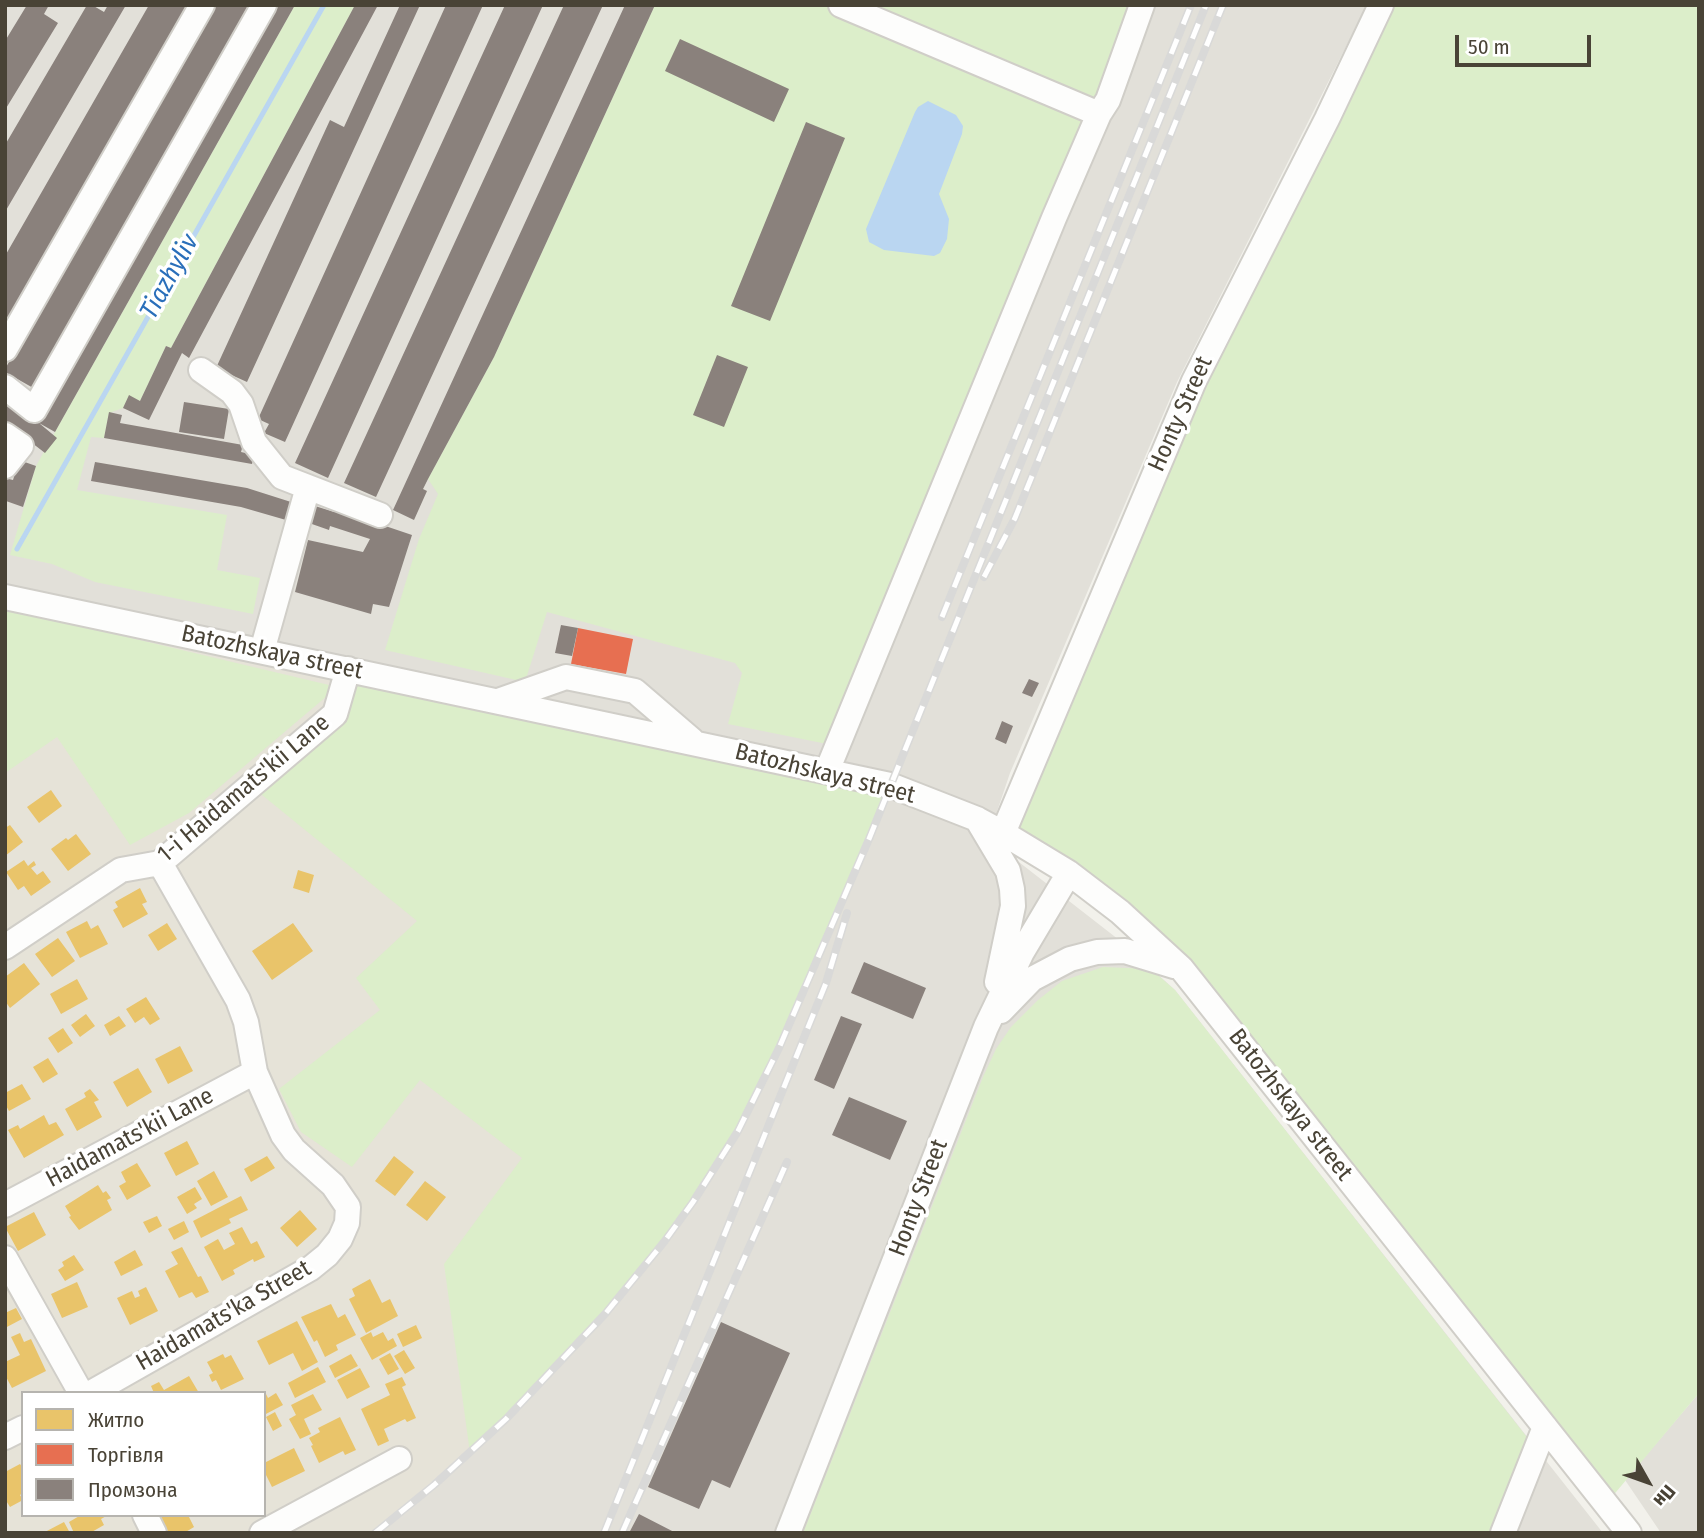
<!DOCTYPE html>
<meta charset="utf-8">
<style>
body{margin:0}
#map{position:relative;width:1704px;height:1538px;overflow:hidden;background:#f2f1eb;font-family:"Fira Sans Condensed",sans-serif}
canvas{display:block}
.frame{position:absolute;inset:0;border:7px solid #494336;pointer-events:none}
.legend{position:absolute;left:21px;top:1391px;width:245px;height:126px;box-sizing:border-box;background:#fff;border:2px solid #b6b4af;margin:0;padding:9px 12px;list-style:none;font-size:21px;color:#494336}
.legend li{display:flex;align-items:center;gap:14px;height:35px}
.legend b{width:35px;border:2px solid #b6b4af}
.north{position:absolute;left:1613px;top:1447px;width:70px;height:70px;-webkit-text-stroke:5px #fff;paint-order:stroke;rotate:130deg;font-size:19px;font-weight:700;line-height:28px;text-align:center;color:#494336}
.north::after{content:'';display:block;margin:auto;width:24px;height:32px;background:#494336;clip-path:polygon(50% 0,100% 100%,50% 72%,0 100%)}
.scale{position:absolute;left:1455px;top:35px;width:136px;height:32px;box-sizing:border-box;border:4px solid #494336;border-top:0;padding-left:9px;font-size:21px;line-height:24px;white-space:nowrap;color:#494336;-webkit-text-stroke:5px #fff;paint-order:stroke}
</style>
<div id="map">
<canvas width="1704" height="1538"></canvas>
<div class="frame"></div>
<ul class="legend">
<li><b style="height:19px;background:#e9c46a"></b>Житло</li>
<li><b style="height:19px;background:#e76f51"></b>Торгівля</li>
<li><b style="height:19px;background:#8a817c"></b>Промзона</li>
</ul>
<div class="north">Пн</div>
<div class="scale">50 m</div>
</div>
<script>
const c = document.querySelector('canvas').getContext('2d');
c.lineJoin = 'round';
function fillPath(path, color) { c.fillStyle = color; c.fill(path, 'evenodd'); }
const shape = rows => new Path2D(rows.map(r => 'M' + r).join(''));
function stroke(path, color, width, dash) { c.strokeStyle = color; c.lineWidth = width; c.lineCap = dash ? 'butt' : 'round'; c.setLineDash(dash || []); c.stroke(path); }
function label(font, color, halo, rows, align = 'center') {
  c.font = font + ' "Fira Sans Condensed",sans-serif'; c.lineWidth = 7; c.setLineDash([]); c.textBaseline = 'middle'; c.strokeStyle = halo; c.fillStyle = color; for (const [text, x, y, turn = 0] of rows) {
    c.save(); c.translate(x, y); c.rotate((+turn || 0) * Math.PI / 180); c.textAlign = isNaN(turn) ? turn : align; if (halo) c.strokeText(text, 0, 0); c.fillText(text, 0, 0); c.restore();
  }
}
const residential = shape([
 [5,598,827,771,506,1419,434,1485,375,1533,5,1533],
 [23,1393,264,1393,264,1515,23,1515]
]);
const industrial = shape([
 [5,5,1367,5,1177,382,1010,773,988,838,1123,943,1175,990,1603,1533,375,1533,470,1453,540,1384,636,1277,693,1202,738,1131,779,1048,812,973,885,784,5,598],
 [1699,1393,1699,1533,1661,1533,1625,1480]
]);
const green = shape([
 [295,5,355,5,171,348,166,346,140,401,129,396,123,408,109,413,104,438,91,437,77,490,227,515,217,570,260,578,253,614,95,582,52,564,10,555,36,466],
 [655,5,1142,5,837,746,728,724,742,673,735,663,547,612,525,682,385,650,419,539,438,494,428,479,494,357],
 [1381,5,1699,5,1699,1393,1606,1504,1181,968,1003,833,1194,381],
 [5,608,329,685,327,696,189,813,130,845,57,737,5,773],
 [348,669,890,785,779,1048,721,1160,664,1242,605,1314,506,1419,470,1453,444,1264,522,1158,420,1080,352,1167,301,1132,279,1089,380,1010,356,978,417,921,251,786,335,714],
 [1103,967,1151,969,1175,990,1537,1450,1505,1533,803,1533,983,1077,996,1049,1011,1027,1038,1000,1062,981]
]);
const water = shape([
 [928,101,956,115,963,126,962,134,939,194,949,219,947,239,940,253,934,256,884,250,869,242,866,229,915,112,918,107]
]);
const homes = shape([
 [51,790,62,806,39,823,27,807],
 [10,825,23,842,5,856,5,828],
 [76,834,91,854,68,871,51,849,66,838,68,840],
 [24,860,28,866,34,861,36,865,31,868,37,875,43,871,51,882,31,896,24,886,18,890,6,872],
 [298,870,314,875,309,893,293,888],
 [140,888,147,902,142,904,148,914,123,928,113,910,118,907,115,902],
 [87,921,91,929,98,925,108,944,80,958,66,932],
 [167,923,177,939,158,951,148,935],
 [293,923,313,951,272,980,252,951],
 [58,938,75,961,52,977,35,954],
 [24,963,40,984,10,1008,5,1001,5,977],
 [77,979,88,999,61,1014,50,994],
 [146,997,160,1019,150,1025,144,1017,135,1023,126,1009],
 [86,1014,95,1026,80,1037,71,1025],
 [119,1016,126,1026,110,1036,104,1025],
 [63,1028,73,1043,58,1053,48,1038],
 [180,1046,193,1071,168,1084,155,1059],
 [48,1058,58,1074,43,1083,33,1067],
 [138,1068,152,1092,127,1107,113,1082],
 [22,1084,31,1099,9,1111,5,1104,5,1093],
 [90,1089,99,1100,94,1102,102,1117,77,1131,65,1109,86,1097,84,1093],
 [44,1115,49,1125,56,1122,64,1135,24,1158,8,1130,18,1125,20,1129],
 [187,1141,199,1164,176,1176,164,1153],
 [267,1156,275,1168,251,1182,244,1169],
 [394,1156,414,1172,395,1196,375,1181],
 [137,1163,151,1186,127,1200,119,1186,126,1182,121,1172],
 [214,1171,228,1197,211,1206,197,1181],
 [425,1181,446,1197,427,1221,406,1205],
 [98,1185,103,1193,106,1191,111,1198,107,1200,112,1210,79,1230,69,1217,71,1216,65,1206],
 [195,1187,202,1199,194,1204,197,1208,187,1214,177,1197],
 [241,1196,248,1210,229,1219,231,1223,201,1238,193,1221],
 [300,1210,317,1229,297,1247,280,1228],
 [34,1212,46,1235,18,1251,5,1227],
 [157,1216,162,1226,149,1233,143,1222],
 [184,1221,189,1232,174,1240,168,1229],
 [242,1227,251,1244,257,1241,265,1257,254,1262,253,1259,233,1270,235,1274,222,1281,204,1247,218,1239,224,1250,235,1244,229,1233],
 [182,1247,198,1277,201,1276,209,1292,196,1298,192,1292,179,1298,165,1271,178,1264,171,1252],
 [135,1250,143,1265,121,1276,114,1262],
 [74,1255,84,1270,65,1281,58,1270,64,1266,62,1262],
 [370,1279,382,1303,390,1299,398,1316,366,1333,349,1299,355,1296,352,1289],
 [77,1282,88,1307,62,1318,51,1294],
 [146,1287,158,1311,130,1325,117,1298,132,1291,135,1298,140,1296,138,1291],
 [331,1304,338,1318,345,1314,356,1335,336,1345,338,1350,325,1357,317,1340,314,1342,301,1317],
 [16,1308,22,1319,5,1328,5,1313],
 [297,1321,318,1362,302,1371,293,1353,269,1365,257,1341],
 [416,1325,422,1338,403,1347,397,1334],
 [371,1332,373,1337,383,1332,388,1341,393,1338,397,1346,372,1360,360,1338],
 [20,1333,24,1342,31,1339,46,1371,12,1388,5,1375,5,1362,20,1355,11,1337],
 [404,1350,415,1368,405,1374,394,1356],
 [390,1353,399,1369,388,1375,379,1359],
 [223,1354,225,1358,231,1355,244,1379,221,1390,216,1380,212,1382,209,1375,213,1373,207,1362],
 [351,1354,358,1366,335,1378,329,1366],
 [318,1367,326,1382,295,1398,288,1383],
 [360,1368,370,1387,347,1399,337,1380],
 [189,1376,199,1393,154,1393,151,1386,159,1382,164,1390],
 [402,1377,406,1385,402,1387,416,1418,407,1422,405,1419,384,1429,389,1441,378,1446,361,1409,390,1395,385,1384],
 [276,1393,283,1405,264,1415,264,1395,266,1394,268,1398],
 [313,1394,322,1410,304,1419,311,1434,300,1439,289,1419,296,1415,291,1405],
 [275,1412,282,1426,273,1431,266,1417],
 [340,1417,356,1450,345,1455,343,1451,319,1463,311,1446,313,1445,309,1438,320,1432,318,1428],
 [294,1448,305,1471,272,1487,264,1471,264,1463],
 [20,1464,23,1468,23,1493,20,1495,23,1500,10,1507,5,1499,5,1472],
 [81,1515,108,1515,101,1519,104,1525,90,1533,74,1533,69,1522],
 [159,1515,188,1515,194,1527,184,1533,163,1533,161,1529,165,1526],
 [64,1522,70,1533,43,1533]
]);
const shops = shape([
 [578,628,633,639,626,674,571,664]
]);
const industry = shape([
 [27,5,49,5,44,14,58,23,5,110,5,41],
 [87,5,92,5,104,12,108,5,126,5,5,212,5,145],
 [149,5,189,5,5,326,5,256],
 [213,5,254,5,35,389,5,372,5,369],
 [275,5,295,5,55,432,39,423,57,438,45,453,5,422,5,397,39,423],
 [355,5,378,5,189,358,182,353,149,420,123,408,129,395,140,401,166,346,171,348],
 [400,5,420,5,247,382,216,368,330,120,344,127],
 [446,5,483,5,285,442,264,433,269,424,258,419],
 [505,5,543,5,328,478,295,463],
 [564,5,603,5,376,497,344,483],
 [625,5,655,5,494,357,428,479,423,489,427,491,414,520,393,510],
 [680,39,789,89,774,122,665,71],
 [806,122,845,138,770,321,731,306],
 [717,355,748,367,724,427,693,415],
 [184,402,229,409,224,439,179,432],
 [109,412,122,415,120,423,243,445,241,452,254,455,252,464,104,438],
 [19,460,36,466,23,507,6,501,7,498,5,497,5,478,13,480],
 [95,462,247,488,291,502,286,520,241,507,91,481],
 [315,506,334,512,335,509,412,535,389,607,373,604,371,614,295,592,308,540,363,552,370,539,330,526,329,530,309,523],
 [561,625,578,628,572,656,555,653],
 [1029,679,1039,683,1032,697,1022,693],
 [1002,721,1013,726,1006,744,995,739],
 [864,962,926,988,913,1019,851,993],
 [841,1016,862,1024,834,1089,814,1080],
 [849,1097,907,1121,890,1160,832,1135],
 [721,1322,790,1353,730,1488,712,1480,699,1509,648,1487],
 [639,1514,676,1533,629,1533]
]);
const stream = shape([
 [17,549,324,5]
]);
const minor = shape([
 [1099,114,1108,100,1142,5],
 [5,349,202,5],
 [201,370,232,392,241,404,254,442,282,477,380,515],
 [5,387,34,410,264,5],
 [5,435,21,446,5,466],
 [5,597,890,785,977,819,1003,833,1069,873,1120,912,1181,968,1629,1533],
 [262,651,308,487],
 [498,701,566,677,635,691,692,740],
 [827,771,1054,218,1099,114,841,5],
 [977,819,1008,871,1012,889,1013,906,997,982],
 [1003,833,1194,381,1327,119,1381,5],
 [5,947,121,870,160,863,335,714,348,669],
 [1001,1011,1032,979,1070,959,1097,952,1125,951,1174,966],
 [5,1205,255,1072],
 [5,1258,81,1393],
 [91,1393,311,1268,327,1255,340,1239,347,1223,348,1207,333,1185,294,1150,283,1135,255,1072,246,1022,238,1000,160,863],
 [5,1437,23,1428],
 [145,1515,154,1533],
 [262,1533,399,1459],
 [788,1533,986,1027,1022,952,1069,873],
 [1503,1533,1545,1427]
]);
const rail = shape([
 [984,577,1015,518,1223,5],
 [942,617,1191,5],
 [375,1533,434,1485,506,1419,605,1314,664,1242,693,1202,738,1131,779,1048,869,839,1206,5],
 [604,1533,826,983,847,913],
 [622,1533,787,1162]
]);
const streetNames = [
 ["Honty Street",1181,414,-66],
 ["Batozhskaya street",272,653,12],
 ["Batozhskaya street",825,774,14],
 ["1-i Haidamats'kii Lane",244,789,-40],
 ["Batozhskaya street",1290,1105,52],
 ["Haidamats'kii Lane",130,1138,-28],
 ["Honty Street",919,1198,-69],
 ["Haidamats'ka Street",224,1316,-30]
];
const waterNames = [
 ["Tiazhyliv",170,277,-61]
];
fillPath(residential, '#e6e3d8');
fillPath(industrial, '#e2e0d9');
fillPath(green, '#dceeca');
fillPath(water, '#bad6f1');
fillPath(homes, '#e9c46a');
fillPath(shops, '#e76f51');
fillPath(industry, '#8a817c');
stroke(stream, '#bad6f1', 5);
stroke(minor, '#d0cec8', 28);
stroke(minor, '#fdfdfc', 24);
stroke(rail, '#d9d9d8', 8);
stroke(rail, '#fff', 5, [16]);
label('24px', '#494336', '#fff', streetNames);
label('italic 26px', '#2a6fba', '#fff', waterNames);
</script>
